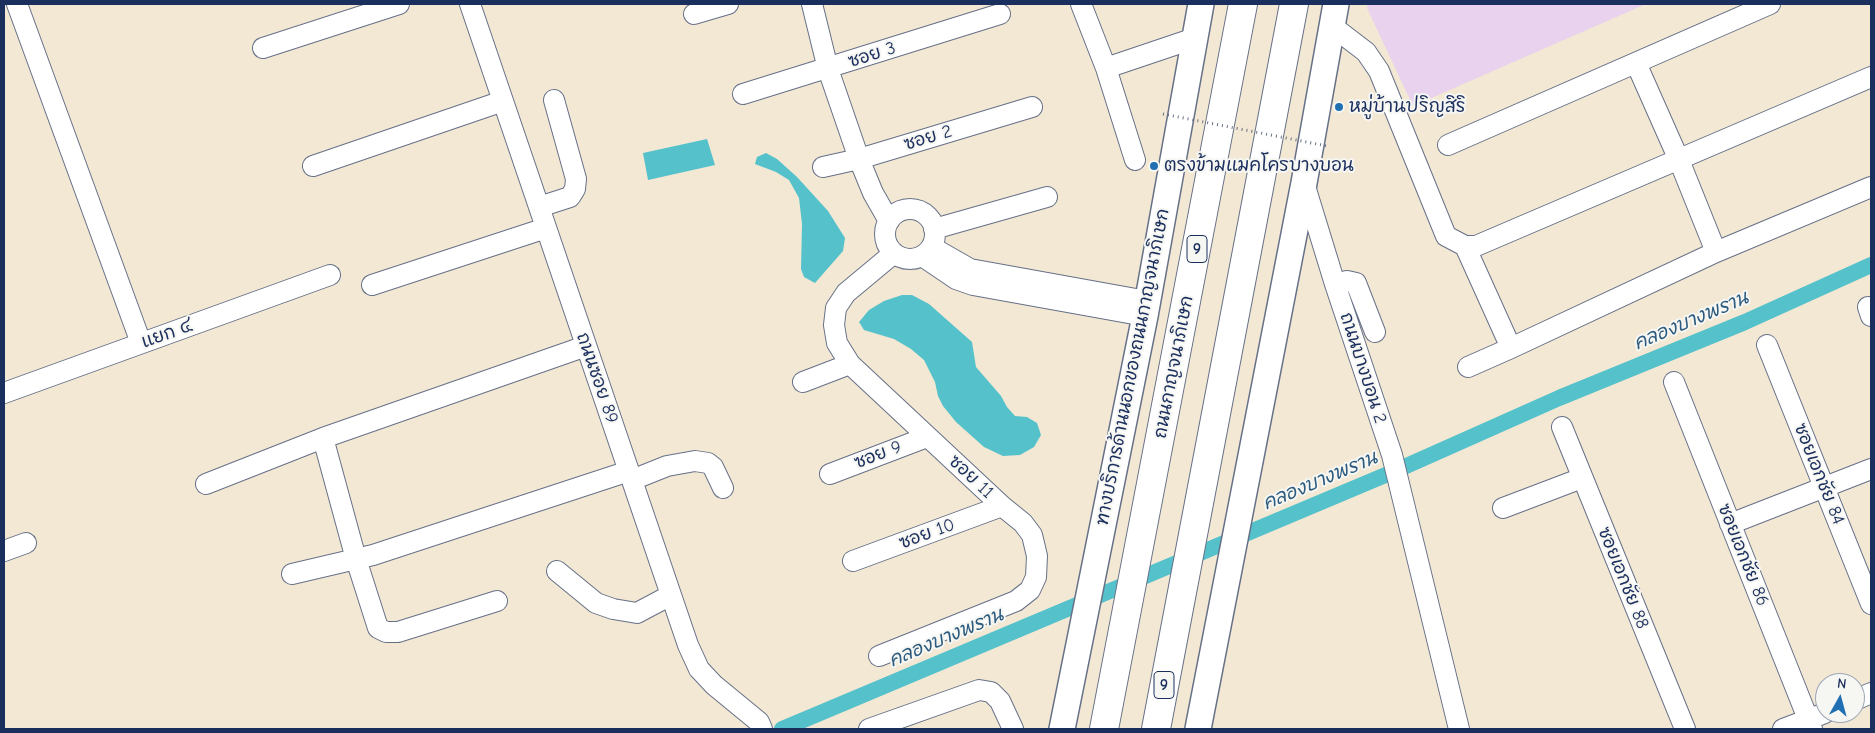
<!DOCTYPE html>
<meta charset="utf-8">
<style>
body{margin:0}
#map{position:relative;width:1875px;height:733px;overflow:hidden;background:#f2e8d4;font-family:"Comic Neue",sans-serif}
canvas{display:block}
.frame{position:absolute;inset:0;border:5px solid #1b2f5e;pointer-events:none}
.north{position:absolute;left:1815px;top:673px;width:50px;height:50px;box-sizing:border-box;background:#f6f6f2;border:1px solid #9ea6b7;border-radius:50%;rotate:7deg;font-size:14px;font-weight:700;line-height:20px;text-align:center;color:#1b2f5e}
.north::after{content:'';display:block;margin:auto;width:18px;height:22px;background:#1f6fb2;clip-path:polygon(50% 0,100% 100%,50% 72%,0 100%)}
</style>
<div id="map">
<canvas width="1875" height="733"></canvas>
<div class="frame"></div>
<div class="north">N</div>
</div>
<script>
const c = document.querySelector('canvas').getContext('2d');
c.lineJoin = 'round';
function fillPath(path, color) { c.fillStyle = color; c.fill(path, 'evenodd'); }
const shape = rows => new Path2D(rows.map(r => 'M' + r).join(''));
function stroke(path, color, width, dash) { c.strokeStyle = color; c.lineWidth = width; c.lineCap = dash ? 'butt' : 'round'; c.setLineDash(dash || []); c.stroke(path); }
function label(font, color, halo, rows, align = 'center') {
  c.font = font + ' "Comic Neue","Playpen Sans Thai",sans-serif'; c.lineWidth = 4; c.setLineDash([]); c.textBaseline = 'middle'; c.strokeStyle = halo; c.fillStyle = color; for (const [text, x, y, turn = 0] of rows) {
    c.save(); c.translate(x, y); c.rotate((+turn || 0) * Math.PI / 180); c.textAlign = isNaN(turn) ? turn : align; if (halo) c.strokeText(text, 0, 0); c.fillText(text, 0, 0); c.restore();
  }
}
const built = shape([
 [1368,4,1646,4,1413,106,1367,8]
]);
const water = shape([
 [707,139,715,165,648,180,643,153],
 [766,153,777,159,797,177,828,211,845,238,843,251,815,283,804,277,801,269,802,224,799,198,789,180,776,172,755,164,757,157],
 [902,295,912,295,929,304,972,342,976,367,1001,396,1007,407,1015,416,1027,417,1037,423,1041,435,1034,447,1020,455,1003,456,984,447,956,422,943,406,938,396,935,382,924,360,911,349,894,339,864,330,859,322,869,310,884,301]
]);
const canal = shape([
 [782,729,1395,471,1559,398,1745,322,1871,265]
]);
const minor = shape([
 [17,4,141,343],
 [470,4,688,645,699,669,714,685,759,722,762,729],
 [812,4,828,69,859,159,873,193,889,221],
 [1081,4,1106,68,1195,38],
 [694,14,728,4],
 [1332,26,1366,52,1379,71,1446,236,1465,246,1476,246,1871,77],
 [263,48,399,4],
 [1636,63,1679,160,1716,252],
 [1106,68,1135,160],
 [743,94,1000,14],
 [1448,145,1770,4],
 [313,166,503,101],
 [823,167,859,159,1032,107],
 [1304,183,1335,284,1392,455,1459,729],
 [539,207,570,197,575,189,576,179,554,100],
 '885 234a25 25 0 1 1 50 0a25 25 0 1 1-50 0Z',
 [934,229,1047,197],
 [1465,246,1511,348],
 [935,249,970,269,1147,301],
 [922,256,956,279,973,285,1145,316],
 [1335,284,1347,281,1356,283,1375,332],
 [372,285,546,228],
 [1868,307,1871,316],
 [1767,345,1871,604],
 [1468,367,1511,348,1716,252,1871,187],
 [803,382,850,364],
 [1674,382,1812,729],
 [4,393,330,275],
 [1562,427,1685,729],
 [323,438,356,559,378,628,386,632,398,632,497,601],
 [830,474,927,437],
 [632,480,667,466,695,461,708,463,713,467,723,488],
 [206,484,323,438,586,346],
 [1503,508,1582,478],
 [1730,524,1871,469],
 [4,551,26,543],
 [853,561,1002,506],
 [557,571,596,603,613,609,637,613,671,595],
 [292,574,373,555,629,471],
 [879,656,1016,601,1030,590,1036,577,1037,556,1032,535,1023,523,1002,506,850,364,837,343,834,325,836,308,846,293,894,253],
 [1855,700,1871,693],
 [869,729,979,690,991,692,1000,701,1013,729],
 [1783,729,1825,713]
]);
const major = shape([
 [1062,729,1145,316,1201,4],
 [1198,729,1304,183,1336,4]
]);
const highway = shape([
 [1104,729,1243,4],
 [1156,729,1294,4]
]);
const pathBridge = shape([
 [1163,114,1327,146]
]);
const markers = [
 [1339,107,5,"#1f6fb2"],
 [1154,166,5,"#1f6fb2"]
];
const shields = [
 [1197,249,20],
 [1164,685,20]
];
const shieldNames = [
 ["9",1197,249],
 ["9",1164,685]
];
const streetNames = [
 ["ซอย 3",872,55,-18],
 ["ซอย 2",928,138,-17],
 ["แยก ๔",167,334,-20],
 ["ทางบริการด้านนอกของถนนกาญจนาภิเษก",1133,367,-79],
 ["ถนนกาญจนาภิเษก",1174,367,-79],
 ["ถนนบางบอน 2",1363,368,72],
 ["ถนนซอย 89",597,378,71],
 ["ซอย 9",878,455,-21],
 ["ซอยเอกชัย 84",1819,474,68],
 ["ซอย 11",971,477,43],
 ["ซอย 10",927,534,-20],
 ["ซอยเอกชัย 86",1743,555,68],
 ["ซอยเอกชัย 88",1623,578,68]
];
const poiNames = [
 ["หมู่บ้านปริญสิริ",1349,107],
 ["ตรงข้ามแมคโครบางบอน",1164,166]
];
const waterNames = [
 ["คลองบางพราน",1691,321,-23],
 ["คลองบางพราน",1320,481,-23],
 ["คลองบางพราน",946,638,-23]
];
fillPath(built, '#e8d2ee');
fillPath(water, '#54c1cb');
stroke(canal, '#54c1cb', 16);
stroke(minor, '#667087', 22);
stroke(major, '#667087', 28);
stroke(highway, '#667087', 30);
stroke(minor, '#fff', 20);
stroke(major, '#fff', 25);
stroke(highway, '#fff', 28);
stroke(pathBridge, '#667087', 3, [1, 4]);
for (const [x, y, r, color] of markers) { const dot = new Path2D(); dot.arc(x, y, r, 0, 2 * Math.PI); c.fillStyle = color; c.fill(dot); stroke(dot, '#f6f6f2', 2); }
for (const [x, y, w] of shields) { const box = new Path2D(); box.roundRect(x - w / 2, y - 13.5, w, 27, 4); c.fillStyle = '#f6f6f2'; c.fill(box); stroke(box, '#1b2f5e', 1); }
label('bold 16px', '#1b2f5e', null, shieldNames);
label('18px', '#1b2f5e', '#f6f6f2', streetNames);
label('18px', '#1b2f5e', '#f6f6f2', poiNames, 'left');
label('italic 19px', '#2c5b7f', '#f6f6f2', waterNames);
</script>
